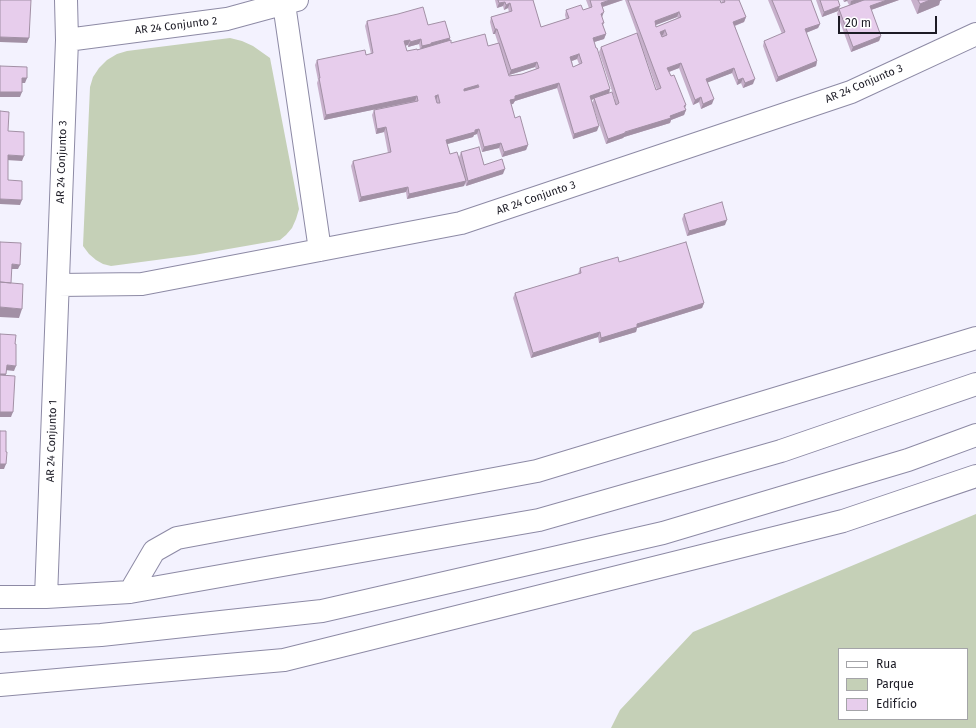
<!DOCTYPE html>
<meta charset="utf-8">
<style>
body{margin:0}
#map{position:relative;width:976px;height:728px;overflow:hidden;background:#f3f2fe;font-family:"Fira Sans",sans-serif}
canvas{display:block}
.legend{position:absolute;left:838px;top:648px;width:130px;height:72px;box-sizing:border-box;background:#fff;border:1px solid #a4a4a8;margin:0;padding:5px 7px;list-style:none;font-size:12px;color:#1c1b25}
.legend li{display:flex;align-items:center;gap:8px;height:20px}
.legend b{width:20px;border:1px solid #a4a4a8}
.scale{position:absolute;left:838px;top:16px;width:99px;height:18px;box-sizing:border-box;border:2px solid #1c1b25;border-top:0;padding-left:5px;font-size:12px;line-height:14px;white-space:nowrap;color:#1c1b25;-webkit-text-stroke:3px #fff;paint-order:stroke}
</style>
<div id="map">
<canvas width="976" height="728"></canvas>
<ul class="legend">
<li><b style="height:5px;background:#fff"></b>Rua</li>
<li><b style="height:11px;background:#c5d0b7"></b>Parque</li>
<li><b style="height:11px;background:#e7cdec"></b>Edifício</li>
</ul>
<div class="scale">20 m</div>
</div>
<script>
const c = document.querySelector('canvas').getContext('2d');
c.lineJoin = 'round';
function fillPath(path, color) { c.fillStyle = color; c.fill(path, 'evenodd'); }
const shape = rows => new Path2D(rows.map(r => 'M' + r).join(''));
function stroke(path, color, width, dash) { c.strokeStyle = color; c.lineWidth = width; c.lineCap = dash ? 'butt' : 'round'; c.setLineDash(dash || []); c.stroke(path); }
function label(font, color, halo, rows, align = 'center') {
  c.font = font + ' "Fira Sans",sans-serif'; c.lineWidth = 3.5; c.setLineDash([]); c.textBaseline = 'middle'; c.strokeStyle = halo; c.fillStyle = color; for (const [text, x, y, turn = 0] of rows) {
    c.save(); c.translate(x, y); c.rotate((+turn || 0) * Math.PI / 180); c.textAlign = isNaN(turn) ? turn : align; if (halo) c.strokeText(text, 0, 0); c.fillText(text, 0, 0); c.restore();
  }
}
const green = shape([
 [230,38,242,41,253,46,270,58,299,209,296,219,292,228,286,235,280,240,194,255,111,266,103,264,96,260,89,254,83,246,90,87,93,77,99,68,107,60,117,54,127,51],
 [976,514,976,728,611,728,620,710,693,632],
 [839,649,967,649,967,719,839,719]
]);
const minor = shape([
 [284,4,320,250],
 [67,40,227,19,297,0],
 [58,285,142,284,461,223,851,92,976,34],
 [130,592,154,551,177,538,537,471,976,338],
 [0,597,46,597,130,592,458,534,539,520,781,451,976,384],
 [46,597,67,40,66,0],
 [0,641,101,635,322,611,663,533,908,460,976,435],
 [0,685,284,660,843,521,976,476]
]);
const wall = shape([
 [495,0,533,0,541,27,566,19,565,15,566,10,583,10,589,8,586,0,623,0,603,7,602,17,604,23,603,25,606,34,604,39,594,42,609,93,615,100,599,52,601,47,637,33,625,0,720,0,721,3,722,3,721,0,739,0,746,17,744,22,735,26,753,84,743,88,741,83,737,85,732,73,707,82,712,104,701,109,699,102,693,105,679,68,669,72,686,105,685,108,686,110,684,115,671,120,670,123,624,137,623,138,606,144,592,103,594,99,591,100,597,131,573,139,557,88,515,101,513,104,511,104,515,118,528,145,526,150,502,157,499,148,482,152,477,134,474,135,473,137,447,144,450,154,459,157,461,152,484,165,503,174,466,186,465,183,464,186,407,199,406,192,359,202,351,166,353,161,388,153,384,132,376,134,372,115,374,110,415,101,324,120,317,83,318,80,315,65,317,60,371,54,365,26,367,21,428,25,450,38,450,40,451,43,488,46,498,43,495,34,493,34,490,22,491,17,509,12,508,8,504,10,503,6,497,8],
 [677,17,678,18,656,27,656,25],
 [419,44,420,49,407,51,405,46,408,45,408,47],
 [641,44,657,90,656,90],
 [504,58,509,75,535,67,536,69,522,74,509,76],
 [577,59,579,64,573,67,572,61],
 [768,0,811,0,820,24,818,28,806,33,817,61,816,66,776,82,763,46,764,41,782,34],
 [816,0,838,0,839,9,849,5,847,1,844,2,843,0,899,0,871,10,881,36,879,41,851,52,837,14,838,11,822,17],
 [911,0,942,0,940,1,939,5,917,14],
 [684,214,725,225,687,236,682,219],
 [619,262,704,303,702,308,637,328,636,332,599,343,598,337,531,358,513,298,515,293,578,274,580,268]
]);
const shadedWall = shape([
 [610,0,623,0,599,8,601,3],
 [845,0,848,0,847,1,844,2],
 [854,0,864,0,850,6,851,1],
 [887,0,899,0,868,11,870,6],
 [930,0,942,0,940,1,939,5,917,14,920,4],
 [505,2,503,6,497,8,499,3],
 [510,3,508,8,504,10,506,5],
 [840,6,838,11,822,17,824,12],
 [604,12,602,17,599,19,601,14],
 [679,12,677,17,653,26,655,21],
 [746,17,744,22,731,27,733,22],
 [820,24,818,28,803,34,805,29],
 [495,29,497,29,495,34,493,34],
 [665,30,663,35,658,37,660,32],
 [606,34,604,39,591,43,593,38],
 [881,36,879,41,851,52,853,47],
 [0,37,29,38,27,43,0,42],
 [450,38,449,43,420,51,422,46,431,43],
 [421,39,419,44,408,47,410,42],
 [410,40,408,45,402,46,404,41],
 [579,54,577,59,569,62,570,57],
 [817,61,816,66,776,82,778,77],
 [537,62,535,67,509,75,511,70],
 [681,63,679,68,666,73,667,68],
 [734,68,732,73,704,84,706,79],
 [22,78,27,78,25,83,20,83],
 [743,78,741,83,737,85,738,80],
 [755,79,753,84,743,88,745,83],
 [559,83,557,88,515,101,513,104,508,105,510,100,515,96],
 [478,85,477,90,462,94,464,89],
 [610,89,609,94,588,101,590,96],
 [0,92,22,92,20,97,0,97],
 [438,95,436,100,435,96],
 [417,96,415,101,324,120,326,115],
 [701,97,699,102,693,105,695,100],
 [714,99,712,104,701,109,703,104],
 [686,105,684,110,686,110,684,115,671,120,670,123,624,137,623,138,606,144,608,139,670,116,684,106],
 [599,126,597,131,573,139,574,134],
 [386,127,384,132,376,134,377,129],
 [479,129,477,134,474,135,473,137,444,145,446,140],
 [501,143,499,148,482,152,484,147],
 [528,145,526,150,502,157,504,152],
 [8,155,24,156,22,161,6,160],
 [505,169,503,174,466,186,468,181],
 [466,181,464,186,407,199,409,194],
 [408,187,406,192,359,202,361,197],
 [0,199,22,200,20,205,0,204],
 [727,220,725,225,687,236,689,231],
 [12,264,20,265,18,269,10,269],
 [704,303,702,308,637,328,636,332,599,343,601,338,637,324],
 [0,307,22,309,19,318,0,317],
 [600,332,598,337,531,358,533,353],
 [7,365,16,366,14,371,5,370],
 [0,374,6,374,5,379,0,379],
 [0,412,13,412,11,417,0,417],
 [0,464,6,464,4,469,0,469]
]);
const building = shape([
 [0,0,31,0,29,38,0,37,0,0],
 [498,0,533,0,541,27,569,18,566,10,581,5,583,10,592,7,590,0,610,0,601,3,604,12,601,14,604,23,602,23,606,34,593,38,596,48,597,48,610,89,590,96,599,126,574,134,559,83,515,96,515,99,510,100,515,118,520,116,528,145,504,152,501,143,484,147,479,129,475,130,475,132,446,140,450,154,457,152,466,181,409,194,408,187,361,197,353,161,391,152,386,127,377,129,374,110,418,101,417,96,326,115,319,78,320,78,317,60,365,50,366,55,373,53,367,21,398,14,423,7,428,25,445,21,450,38,431,43,431,44,422,46,421,39,410,42,410,40,404,41,407,51,417,49,417,50,451,40,451,43,485,34,488,46,499,43,509,76,522,74,539,68,537,62,511,70,497,29,495,29,491,17,512,11,510,3,506,5,505,2,499,3,498,0],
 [579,54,582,63,573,67,570,57,579,54],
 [478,85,479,87,464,91,464,89,478,85],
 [438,95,440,103,437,103,435,96,438,95],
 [628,0,720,0,721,3,725,2,724,0,739,0,746,17,733,22,755,79,745,83,743,78,738,80,734,68,706,79,714,99,703,104,701,97,695,100,681,63,667,68,671,76,674,75,686,105,684,106,686,110,670,116,671,118,625,132,625,133,608,139,594,98,612,92,616,105,619,103,601,47,637,33,656,90,661,88,628,0],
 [679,12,681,17,656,27,655,21,679,12],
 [665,30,667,35,662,37,660,32,665,30],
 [772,0,811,0,820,24,805,29,817,61,778,77,764,41,785,32,772,0],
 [820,0,838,0,840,6,824,12,820,0],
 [864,0,887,0,870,6,881,36,853,47,839,9,864,0],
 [918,0,930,0,920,4,918,0],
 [0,66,27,67,27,78,22,78,22,92,0,92,0,66],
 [0,111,9,112,8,131,24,132,24,156,8,155,8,180,22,181,22,200,0,199,0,111],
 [479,147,484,165,502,159,505,169,468,181,461,152,479,147],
 [722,202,727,220,689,231,684,214,722,202],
 [0,242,21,243,20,265,12,264,11,283,0,282,0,242],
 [686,242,704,303,637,324,637,327,601,338,600,332,533,353,515,293,581,273,580,268,618,257,619,262,686,242],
 [0,282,23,284,22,309,0,307,0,282],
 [0,334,16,335,15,344,16,344,16,366,7,365,6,374,0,374,0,334],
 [0,375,15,376,13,412,0,412,0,375],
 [0,431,6,431,6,452,7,452,6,464,0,464,0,431]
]);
const streetNames = [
 ["AR 24 Conjunto 2",176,26,-7],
 ["AR 24 Conjunto 3",864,84,-23],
 ["AR 24 Conjunto 3",62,162,-88],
 ["AR 24 Conjunto 3",536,198,-19],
 ["AR 24 Conjunto 1",52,441,-88]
];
fillPath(green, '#c5d0b7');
stroke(minor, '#8d8aa5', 24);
stroke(minor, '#fff', 22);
fillPath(wall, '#c7b0cb');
fillPath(shadedWall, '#a290a5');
fillPath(building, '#e7cdec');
stroke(building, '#a290a5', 1);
label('11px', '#1c1b25', '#fff', streetNames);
</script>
